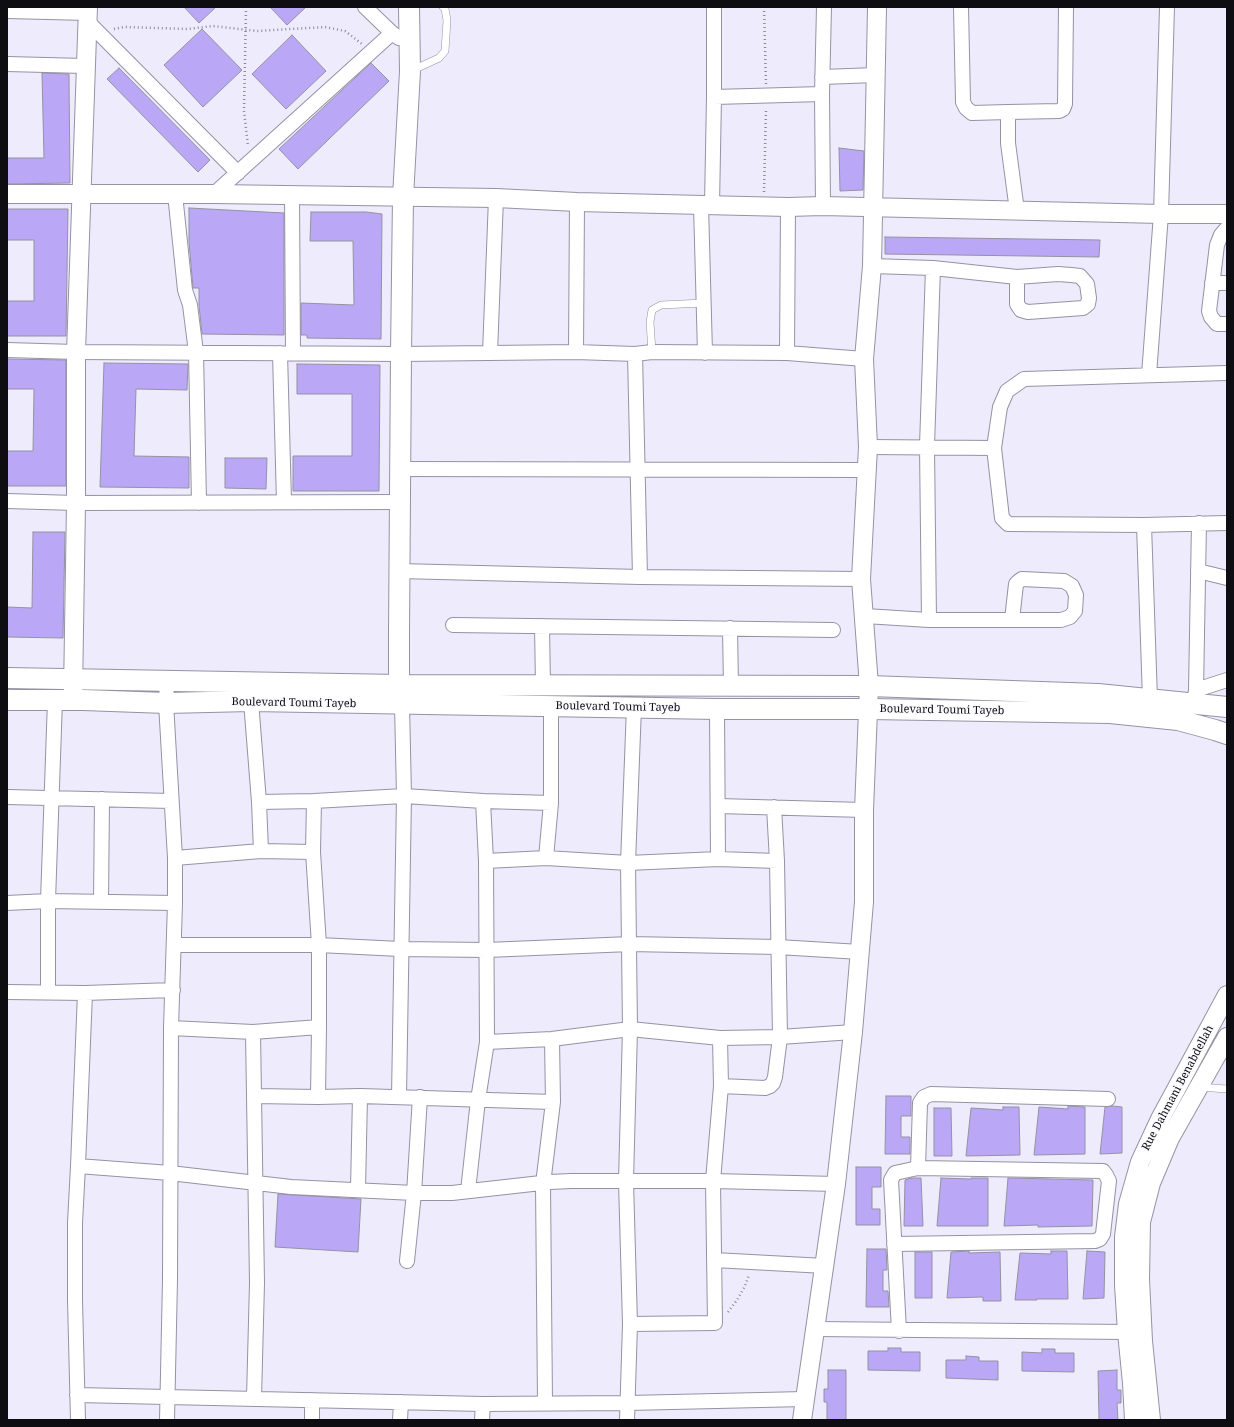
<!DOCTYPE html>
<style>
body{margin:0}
#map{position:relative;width:1234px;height:1427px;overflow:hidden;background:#eeebfd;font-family:"Noto Serif",serif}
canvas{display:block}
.frame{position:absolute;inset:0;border:8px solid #0e0d12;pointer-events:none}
</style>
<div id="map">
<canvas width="1234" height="1427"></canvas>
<div class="frame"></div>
</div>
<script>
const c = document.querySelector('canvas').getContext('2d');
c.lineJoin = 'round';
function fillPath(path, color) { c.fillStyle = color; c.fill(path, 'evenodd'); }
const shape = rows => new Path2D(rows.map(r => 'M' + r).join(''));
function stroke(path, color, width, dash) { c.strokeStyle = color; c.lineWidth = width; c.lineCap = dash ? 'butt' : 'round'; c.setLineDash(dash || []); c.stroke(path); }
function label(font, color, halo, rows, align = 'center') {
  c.font = font + ' "Noto Serif",serif'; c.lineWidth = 3; c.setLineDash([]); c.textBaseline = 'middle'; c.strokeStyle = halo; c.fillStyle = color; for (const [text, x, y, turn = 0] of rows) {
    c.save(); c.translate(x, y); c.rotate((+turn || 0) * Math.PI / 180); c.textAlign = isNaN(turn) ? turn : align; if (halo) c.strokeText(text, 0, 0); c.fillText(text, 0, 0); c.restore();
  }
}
const building = shape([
 [184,7,216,7,199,23,184,7],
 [270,7,306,7,287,25,270,7],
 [202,29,242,70,203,107,164,65,202,29],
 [292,35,326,71,286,109,252,74,292,35],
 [371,63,389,81,298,169,279,149,371,63],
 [119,68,210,160,198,172,107,79,119,68],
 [42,73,69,74,70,183,7,184,7,158,44,158,42,73],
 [839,148,864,151,863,190,840,191,839,148],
 [189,208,284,213,284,335,202,334,199,305,199,288,193,288,189,242,189,208],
 [7,209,68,209,66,336,7,336,7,301,34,301,34,240,7,240,7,209],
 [311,212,366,212,382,214,381,339,307,338,307,335,301,335,301,303,354,305,353,241,310,241,311,212],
 [885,237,1100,240,1099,257,885,254,885,237],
 [7,359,66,360,66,486,7,486,7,451,33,451,34,389,7,389,7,359],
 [104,363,188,364,187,390,136,389,134,456,189,457,189,488,100,487,104,363],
 [297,364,380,365,379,491,293,491,293,456,352,456,352,394,297,394,297,364],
 [225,458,267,458,266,489,225,488,225,458],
 [33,532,65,532,63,638,7,637,7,607,32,608,33,532],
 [886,1096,911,1096,911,1116,901,1116,901,1137,910,1137,910,1154,885,1154,886,1096],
 [1068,1106,1085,1107,1085,1154,1034,1155,1039,1107,1068,1109,1068,1106],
 [1112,1106,1122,1107,1122,1153,1100,1154,1105,1107,1112,1106],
 [1003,1107,1019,1107,1020,1155,966,1156,971,1108,1003,1110,1003,1107],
 [934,1108,951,1108,952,1156,934,1156,934,1108],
 [856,1167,881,1167,881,1187,872,1187,872,1209,880,1209,880,1225,856,1225,856,1167],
 [911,1178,921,1178,923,1226,904,1226,905,1180,911,1178],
 [941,1178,971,1179,971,1178,988,1178,988,1226,937,1226,941,1178],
 [1008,1178,1093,1180,1092,1226,1038,1227,1038,1225,1004,1226,1008,1178],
 [278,1194,361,1199,358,1252,275,1247,278,1194],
 [867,1249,886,1249,887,1270,883,1270,883,1291,888,1291,889,1307,866,1307,867,1249],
 [969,1251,969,1253,1000,1252,1001,1301,983,1301,983,1297,947,1298,951,1252,969,1251],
 [1051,1251,1067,1251,1068,1299,1037,1299,1037,1300,1015,1300,1020,1253,1051,1254,1051,1251],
 [1087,1251,1105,1252,1104,1298,1083,1299,1087,1251],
 [915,1252,932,1252,932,1298,915,1298,915,1252],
 [888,1348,901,1348,901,1352,920,1352,920,1371,868,1370,868,1351,888,1351,888,1348],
 [1042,1349,1055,1349,1055,1353,1074,1353,1074,1372,1022,1371,1022,1352,1042,1353,1042,1349],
 [966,1356,979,1357,979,1361,998,1361,998,1380,946,1378,946,1360,966,1360,966,1356],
 [828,1370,846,1370,846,1420,827,1420,827,1402,824,1402,824,1389,828,1389,828,1370],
 [1117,1370,1117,1390,1121,1390,1121,1403,1117,1403,1118,1420,1099,1420,1098,1371,1117,1370]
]);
const path = shape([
 [246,7,244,111,248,146],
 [764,7,766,84],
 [114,29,124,27,188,29,213,26,257,31,325,27,345,31,362,44],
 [764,192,766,109],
 [728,1312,737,1300,745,1286,749,1275]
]);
const service = shape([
 [413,70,439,58,445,51,447,20,445,9,443,7],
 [652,352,650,322,652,310,661,305,704,303],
 [1199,1087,1227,1089]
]);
const minor = shape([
 [365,7,392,33,399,38],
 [961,7,963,102,966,108,972,113,1008,112,1008,143,1017,211],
 [7,11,88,13],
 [88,22,238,173],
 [7,64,85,66],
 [822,77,876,75],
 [714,97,822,94],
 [1008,112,1059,111,1063,109,1065,104,1066,7],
 [175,194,185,290,190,305,196,352,199,503],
 [214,194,392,33],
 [292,195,293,353],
 [701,205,705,353],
 [712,205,714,97,714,7],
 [823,206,822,94,824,7],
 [1227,228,1221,235,1217,245,1209,311,1211,317,1217,324,1227,324],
 [872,266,933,268,1017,277,1058,274,1071,275,1080,276,1087,284,1089,298,1088,304,1083,308,1028,312,1021,310,1017,304,1017,277],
 [1212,283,1227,283],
 [7,350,76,352,401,354,576,352,635,354,652,352,787,353,864,359],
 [576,352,577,202],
 [280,353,284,502],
 [490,353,496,198],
 [787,353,788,207],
 [635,354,640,577],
 [1227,373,1024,379,1007,391,1000,407,994,448,1002,518,1008,524,1144,525,1227,523],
 [1149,375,1161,214,1167,7],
 [868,447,994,448],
 [399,469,866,470],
 [7,501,76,503,400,502],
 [1144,525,1150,699],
 [399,571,640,577,861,579],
 [1198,571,1227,578],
 [865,616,929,620,1061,620,1070,617,1075,611,1076,595,1072,586,1064,581,1022,579,1019,581,1016,584,1012,620],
 [929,620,927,446,933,268],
 [453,625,833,630],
 [542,626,543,686],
 [730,628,731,686],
 [167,681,166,703,175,858,175,903,171,1028,170,1280,167,1420],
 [1196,690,1227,680],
 [251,701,259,802,261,851],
 [1194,704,1196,690,1199,523],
 [7,797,171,801],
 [483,801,551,803,551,705],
 [259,802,314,801],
 [551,803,546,858,628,863,718,859,717,709],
 [718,806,864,810],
 [774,807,777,861],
 [175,858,261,851,313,852],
 [486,861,546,858],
 [101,902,102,799],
 [7,903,48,901,175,903],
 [175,945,319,945,400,949,487,950,630,944,778,947,860,952],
 [7,992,85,993,173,990],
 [48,992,48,901,55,700],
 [171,1028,253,1032,319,1027,319,945,313,852,314,801,404,796,483,801,486,861,487,1042,552,1039,630,1029,720,1038,780,1037,777,861,718,859],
 [253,1032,254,1096,318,1097,319,1027],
 [721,1086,765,1088,770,1086,773,1083,775,1077,780,1037,853,1032],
 [254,1096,257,1283,254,1398],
 [318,1097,360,1096,553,1102],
 [399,1097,404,796,402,704],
 [78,1166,170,1173,291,1187,414,1193,452,1193,550,1182,571,1181,713,1181,836,1184],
 [918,1168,920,1103,924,1097,931,1094,1108,1099],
 [358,1189,360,1096],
 [468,1191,478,1100,487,1042],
 [894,1244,1095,1241,1100,1239,1103,1234,1109,1181,1106,1175,1103,1171,918,1168,895,1173,891,1180,899,1331],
 [714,1260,825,1266],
 [407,1261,414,1193,420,1097],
 [630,1324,715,1323,713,1181,721,1086,720,1038],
 [815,1329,1127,1332],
 [77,1395,483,1404,628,1403,805,1399],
 [545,1403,543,1184,553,1102,552,1039],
 [78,1420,75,1300,75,1223,78,1166,85,993],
 [312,1420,312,1400],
 [400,1420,401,1402],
 [482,1420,483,1404],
 [627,1420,630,1324,626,1181,630,1029,628,863,634,707]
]);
const tertiary = shape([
 [7,194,214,194,496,198,577,202,788,207,823,206,1161,214,1227,214],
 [73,693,76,503,76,352,88,7],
 [802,1420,836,1184,853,1032,864,902,864,810,869,686,861,579,868,447,864,359,872,266,877,7],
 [1134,1420,1132,1383,1127,1332,1124,1285,1124,1237,1128,1204,1140,1162,1160,1119,1227,995],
 [1151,1420,1143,1341,1140,1279,1141,1222,1151,1183,1170,1138,1227,1037]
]);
const secondary = shape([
 [7,678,399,685,869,686,1098,694,1227,707],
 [401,698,399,685,399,633,401,354,403,197,410,71,409,7],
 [7,700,83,700,166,703,251,701,717,709,869,709,1110,713,1178,720,1215,730,1227,734]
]);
const streetNames = [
 ["Boulevard Toumi Tayeb",294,703,1],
 ["Boulevard Toumi Tayeb",618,707,1],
 ["Boulevard Toumi Tayeb",942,710,1],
 ["Rue Dahmani Benabdellah",1178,1088,-62]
];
fillPath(building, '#baa8f6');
stroke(building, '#9491a2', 1);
stroke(service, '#9592a3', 8);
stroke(minor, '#9592a3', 16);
stroke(tertiary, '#9592a3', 20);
stroke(secondary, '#9592a3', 22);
stroke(path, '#8c8a96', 2.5, [1, 3]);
stroke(service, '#fff', 7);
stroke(minor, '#fff', 14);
stroke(tertiary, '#fff', 18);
stroke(secondary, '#fff', 20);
label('11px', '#0e0d12', '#fbfafe', streetNames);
</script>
